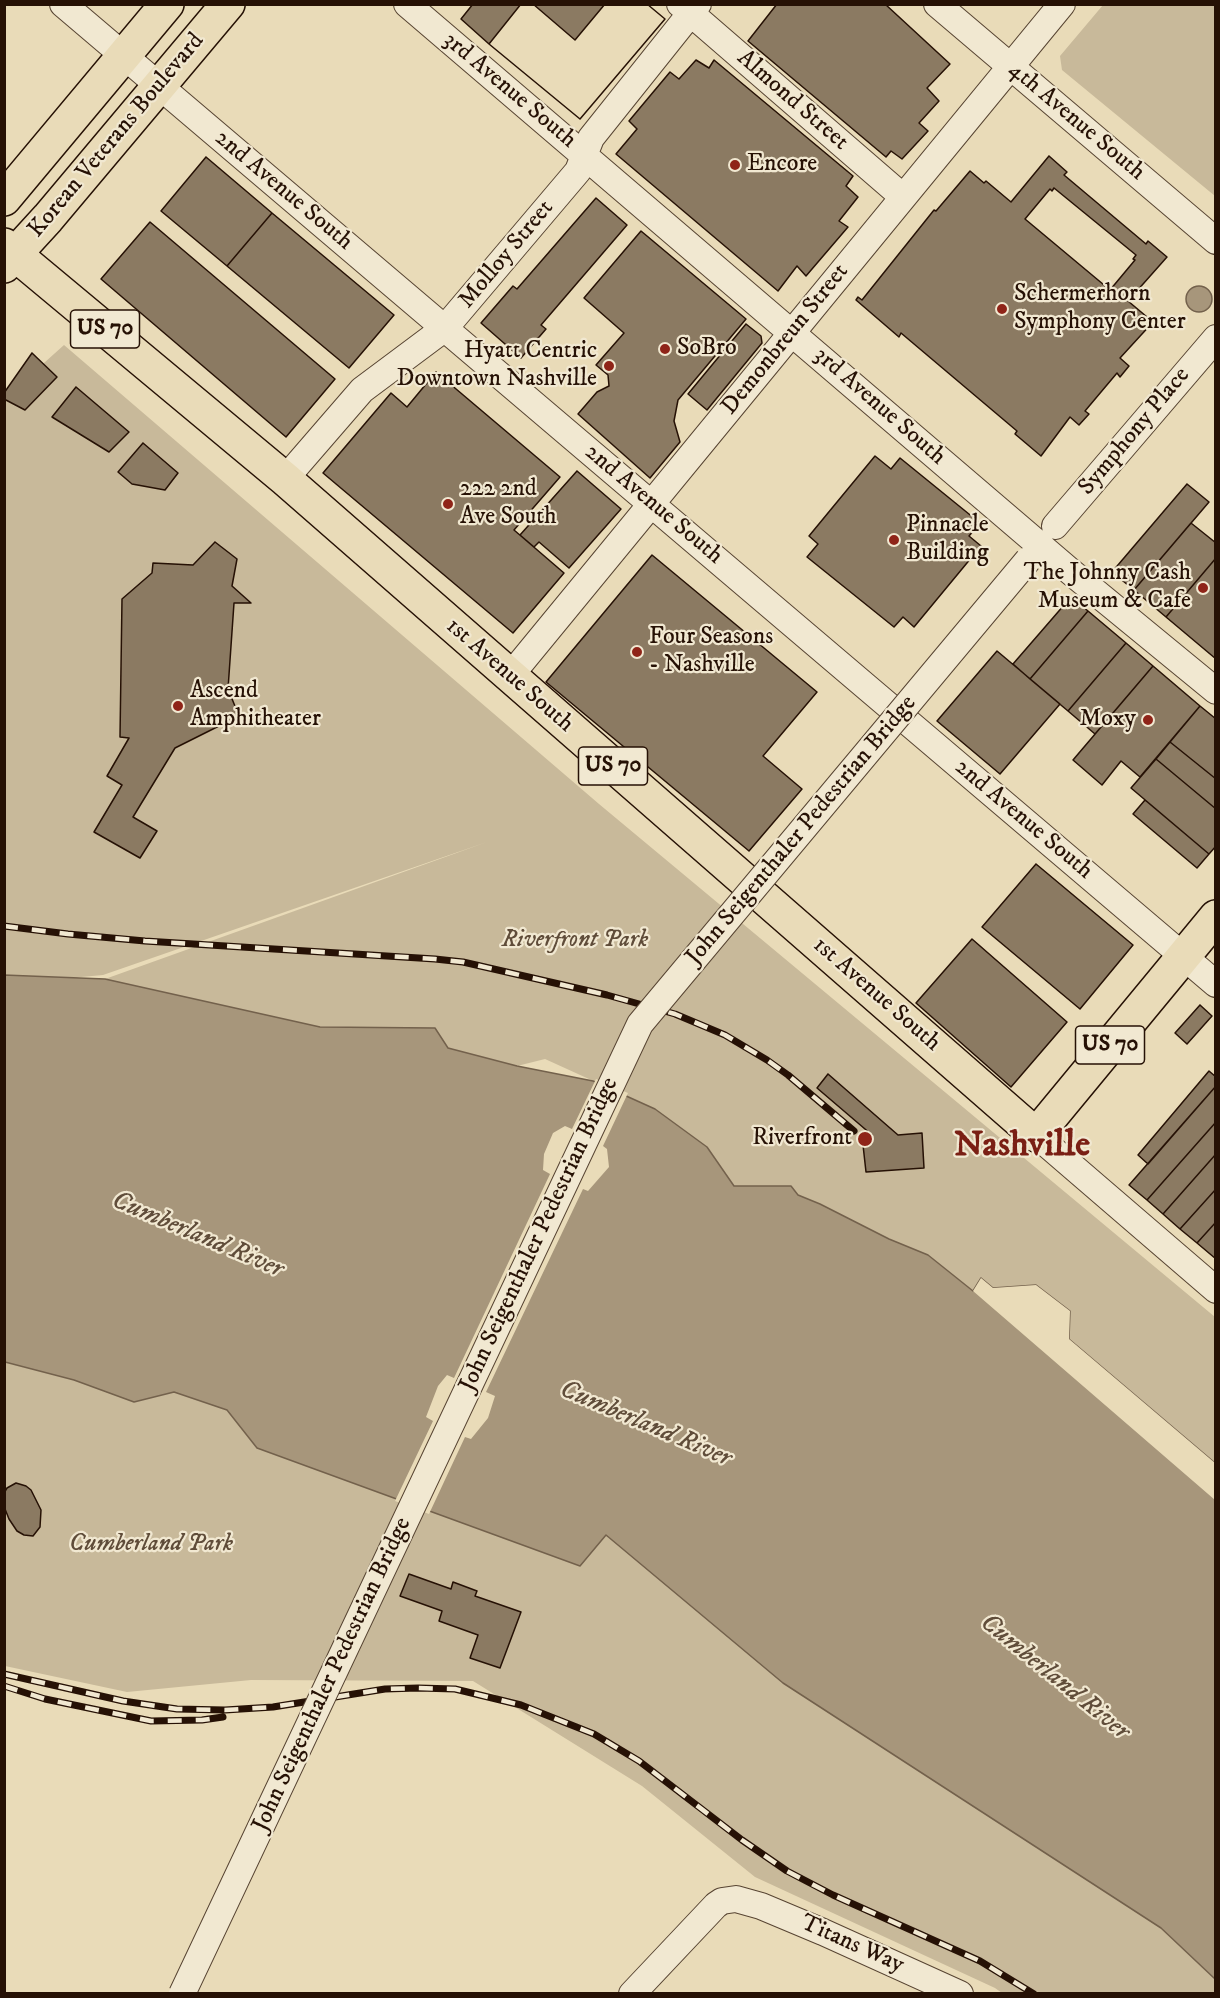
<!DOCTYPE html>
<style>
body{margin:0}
#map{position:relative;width:1220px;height:1998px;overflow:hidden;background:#e9dbb8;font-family:"IM FELL DW Pica",serif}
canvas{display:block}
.frame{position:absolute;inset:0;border:6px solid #261105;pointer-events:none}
</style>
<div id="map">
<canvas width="1220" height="1998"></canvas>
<div class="frame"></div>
</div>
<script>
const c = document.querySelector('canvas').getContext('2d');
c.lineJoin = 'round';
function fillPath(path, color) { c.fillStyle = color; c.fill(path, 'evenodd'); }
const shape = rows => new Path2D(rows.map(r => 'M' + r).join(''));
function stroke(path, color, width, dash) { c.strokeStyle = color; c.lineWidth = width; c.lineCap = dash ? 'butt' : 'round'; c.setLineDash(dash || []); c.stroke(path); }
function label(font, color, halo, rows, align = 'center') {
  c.font = font + ' "IM FELL DW Pica",serif'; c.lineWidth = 4.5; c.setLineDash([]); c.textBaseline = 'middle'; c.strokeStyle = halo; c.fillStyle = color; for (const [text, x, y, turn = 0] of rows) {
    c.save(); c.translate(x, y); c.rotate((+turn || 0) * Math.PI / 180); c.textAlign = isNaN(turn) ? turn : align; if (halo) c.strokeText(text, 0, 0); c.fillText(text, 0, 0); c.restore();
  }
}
const green = shape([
 [1103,5,1215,5,1215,196,1062,70,1060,56],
 [64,345,599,804,1215,1317,1215,1463,1069,1338,1070,1311,1036,1285,993,1288,973,1291,928,1255,889,1239,820,1204,798,1195,791,1186,734,1186,707,1147,655,1109,545,1059,517,1066,263,1016,105,979,487,842,103,975,5,984,5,398],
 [4,1362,74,1380,134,1402,174,1392,190,1397,227,1410,257,1448,605,1535,1123,1895,1215,1974,1215,1993,1002,1993,995,1988,755,1877,642,1786,473,1681,251,1680,127,1692,5,1666]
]);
const water = shape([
 '1186 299a13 13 0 1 1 26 0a13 13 0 1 1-26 0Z',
 [4,975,105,979,320,1027,435,1028,448,1048,517,1066,593,1081,655,1109,707,1147,734,1186,791,1186,798,1195,820,1204,889,1239,928,1255,973,1291,981,1278,993,1288,1036,1285,1070,1311,1069,1339,1215,1463,1215,1979,1161,1928,783,1683,606,1535,580,1566,257,1448,227,1410,174,1392,134,1402,74,1380,5,1362,4,975]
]);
const pier = shape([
 [596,1079,628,1093,603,1146,607,1149,609,1167,588,1191,583,1189,486,1392,495,1396,488,1418,471,1439,465,1437,429,1514,395,1501,433,1421,426,1417,438,1386,447,1375,454,1378,550,1174,543,1170,544,1154,553,1133,565,1126,572,1129],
 [981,1278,993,1288,1036,1285,1070,1311,1069,1339,1215,1463,1215,1500,973,1291]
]);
const building = shape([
 [473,4,521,4,489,44,461,19,473,4],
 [521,4,533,4,575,40,605,4,647,4,665,19,580,119,489,44,521,4],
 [521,4,647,4,665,19,580,119,489,44,521,4],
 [885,4,950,64,927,88,939,101,919,123,928,131,902,159,891,151,886,157,748,41,777,4,885,4],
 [696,60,709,68,714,60,853,176,846,186,858,197,839,221,848,227,806,276,797,266,778,291,616,154,637,129,629,121,670,72,679,79,696,60],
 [1049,156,1067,172,1064,175,1146,244,1148,241,1167,257,1128,301,1153,322,1120,358,1129,366,1120,377,1117,373,1085,411,1089,414,1079,425,1070,417,1041,456,1015,434,1017,431,901,333,899,337,856,300,858,297,862,300,934,210,936,211,970,171,984,183,986,181,1011,202,1049,156],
 [1054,188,1136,255,1133,259,1135,260,1110,290,1025,219,1050,189,1052,191,1054,188],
 [206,157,272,213,227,266,161,211,206,157],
 [596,198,627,225,541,325,546,329,521,358,481,323,513,286,517,289,596,198],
 [272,213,394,315,349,368,227,266,272,213],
 [150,222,335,379,286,437,101,279,150,222],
 [641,231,746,319,678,400,674,421,680,442,650,478,578,414,597,392,609,386,608,375,596,365,624,333,584,298,641,231],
 [746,324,761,336,762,343,707,410,688,394,746,324],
 [32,353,57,377,25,410,4,399,4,393,32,353],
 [436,372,560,477,514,530,564,573,513,633,323,473,391,393,407,407,436,372],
 [76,387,129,432,109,452,52,417,76,387],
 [143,443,178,473,165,490,132,484,118,472,143,443],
 [875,456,891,469,900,458,980,523,969,536,981,546,914,627,903,617,894,627,807,557,818,544,809,536,875,456],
 [577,471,621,509,569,568,539,542,534,547,520,535,577,471],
 [1187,484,1209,502,1134,590,1112,572,1187,484],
 [1191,523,1216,543,1216,558,1166,617,1134,590,1191,523],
 [215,542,237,559,232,586,251,603,234,603,228,689,239,716,175,748,133,817,157,831,140,858,94,832,122,785,107,776,129,738,120,737,122,599,152,573,153,563,193,565,215,542],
 [652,555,817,692,763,756,802,789,749,851,546,682,652,555],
 [1216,558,1216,659,1166,617,1216,558],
 [1071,597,1088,611,1030,679,1013,664,1071,597],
 [1088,611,1126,643,1068,711,1030,679,1088,611],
 [1126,643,1153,666,1095,734,1068,711,1126,643],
 [997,651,1060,704,1000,774,937,721,997,651],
 [1153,666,1200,706,1140,777,1121,761,1102,785,1073,760,1153,666],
 [1200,706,1216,719,1216,779,1170,742,1200,706],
 [1170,742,1216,779,1216,809,1156,759,1170,742],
 [1156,759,1216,809,1216,846,1209,854,1131,788,1156,759],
 [1145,800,1209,854,1197,868,1133,814,1145,800],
 [1036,864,1133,945,1080,1009,982,927,1036,864],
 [972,939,1067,1022,1011,1087,916,1003,972,939],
 [1200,1005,1212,1016,1187,1044,1175,1033,1200,1005],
 [1209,1071,1216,1077,1216,1086,1148,1164,1138,1155,1209,1071],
 [828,1074,898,1135,922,1133,924,1168,866,1172,862,1136,872,1135,817,1088,828,1074],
 [1216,1086,1216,1122,1147,1200,1129,1185,1216,1086],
 [1216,1122,1216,1154,1163,1214,1147,1200,1216,1122],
 [1216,1154,1216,1189,1180,1229,1163,1214,1216,1154],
 [1216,1189,1216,1222,1197,1243,1180,1229,1216,1189],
 [1216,1222,1216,1259,1197,1243,1216,1222],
 [16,1483,26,1486,31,1490,41,1510,40,1527,33,1536,24,1535,17,1531,9,1519,5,1509,4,1493,7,1488,16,1483],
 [409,1574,451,1589,453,1582,477,1591,475,1596,521,1612,500,1668,470,1658,478,1635,439,1621,442,1611,400,1596,409,1574]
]);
const minor = shape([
 [63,4,1216,984],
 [407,4,1071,572,1216,691],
 [680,4,903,197],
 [937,4,1216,241],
 [285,479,362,390,445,328,578,171,591,138,698,4],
 [1055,526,1216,338],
 [510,676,1062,4],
 [1036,1135,1216,1290],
 [632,1994,716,1905,722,1901,736,1899,761,1906,823,1932,960,1994]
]);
const major = shape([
 [4,199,167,4],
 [4,245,285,479,1036,1135,1216,917],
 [4,266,48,218,228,4]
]);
const rail = shape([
 [4,926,68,934,145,941,435,959,463,962,607,995,675,1014,725,1035,767,1060,788,1075,854,1131],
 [4,1674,123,1701,177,1709,225,1710,273,1707,385,1689,418,1688,455,1689,521,1705,594,1734,639,1761,742,1840,787,1871,833,1895,980,1961,1034,1994],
 [4,1686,45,1699,151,1721,202,1720,223,1717]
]);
const minorBridge = shape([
 [182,1994,640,1024,1028,560]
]);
const markers = [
 [735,165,6,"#8f2418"],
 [1002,309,6,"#8f2418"],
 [665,349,6,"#8f2418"],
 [609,366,6,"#8f2418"],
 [448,504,6,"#8f2418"],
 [894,540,6,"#8f2418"],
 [1203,588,6,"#8f2418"],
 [637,652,6,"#8f2418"],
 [178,706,6,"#8f2418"],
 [1148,720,6,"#8f2418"],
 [865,1139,8,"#8f2418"]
];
const shields = [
 [105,329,69],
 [613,766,69],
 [1110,1045,69]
];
const shieldNames = [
 ["US 70",105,329],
 ["US 70",613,766],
 ["US 70",1110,1045]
];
const streetNames = [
 ["3rd Avenue South",509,91,40],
 ["Almond Street",792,101,41],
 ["4th Avenue South",1076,122,40],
 ["Korean Veterans Boulevard",117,136,-50],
 ["2nd Avenue South",283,191,40],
 ["Molloy Street",507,255,-50],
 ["Demonbreun Street",786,340,-51],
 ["3rd Avenue South",879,407,41],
 ["Symphony Place",1135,432,-50],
 ["2nd Avenue South",653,505,40],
 ["1st Avenue South",509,676,41],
 ["2nd Avenue South",1023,820,40],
 ["John Seigenthaler Pedestrian Bridge",802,831,-50],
 ["1st Avenue South",876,995,41],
 ["John Seigenthaler Pedestrian Bridge",540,1235,-65],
 ["John Seigenthaler Pedestrian Bridge",333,1675,-65],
 ["Titans Way",852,1945,24]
];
const poiNames = [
 ["Encore",747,165],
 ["Schermerhorn",1014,295],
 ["Symphony Center",1014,323],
 ["SoBro",677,349],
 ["Hyatt Centric",597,352,"right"],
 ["Downtown Nashville",597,380,"right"],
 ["222 2nd",460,490],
 ["Ave South",460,518],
 ["Pinnacle",906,526],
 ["Building",906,554],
 ["The Johnny Cash",1191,574,"right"],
 ["Museum & Cafe",1191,602,"right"],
 ["Four Seasons",649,638],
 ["- Nashville",649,666],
 ["Ascend",190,692],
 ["Amphitheater",190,720],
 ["Moxy",1136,720,"right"],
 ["Riverfront",852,1139,"right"]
];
const parkNames = [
 ["Riverfront Park",575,941],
 ["Cumberland Park",151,1545]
];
const waterNames = [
 ["Cumberland River",197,1236,23],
 ["Cumberland River",645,1425,23],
 ["Cumberland River",1054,1678,39]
];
const townNames = [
 ["Nashville",1022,1148]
];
fillPath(green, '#c8b99a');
fillPath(water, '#a7967b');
stroke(water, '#73614c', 1.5);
fillPath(pier, '#e9dbb8');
fillPath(building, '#8b7a62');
stroke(building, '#261105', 1.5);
stroke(minor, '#574432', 28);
stroke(major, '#261105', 36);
stroke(minor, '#f1e8d1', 26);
stroke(major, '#e9dbb8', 33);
stroke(rail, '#261105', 7);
stroke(rail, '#f1e8d1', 4.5, [14]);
stroke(minorBridge, '#574432', 28, []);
stroke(minorBridge, '#f1e8d1', 26);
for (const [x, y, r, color] of markers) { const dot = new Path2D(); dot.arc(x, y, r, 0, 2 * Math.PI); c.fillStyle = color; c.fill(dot); stroke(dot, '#f1e8d1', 2); }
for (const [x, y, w] of shields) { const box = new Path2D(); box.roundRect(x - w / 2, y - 19, w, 38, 4.5); c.fillStyle = '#f1e8d1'; c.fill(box); stroke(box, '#261105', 1.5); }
label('bold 22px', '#261105', null, shieldNames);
label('24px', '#261105', '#f1e8d1', streetNames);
label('24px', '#261105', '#f1e8d1', poiNames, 'left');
label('italic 24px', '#5f4c39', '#f1e8d1', parkNames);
label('italic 26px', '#604d3a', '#f1e8d1', waterNames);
label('bold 36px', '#7a1f14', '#f1e8d1', townNames);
</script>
